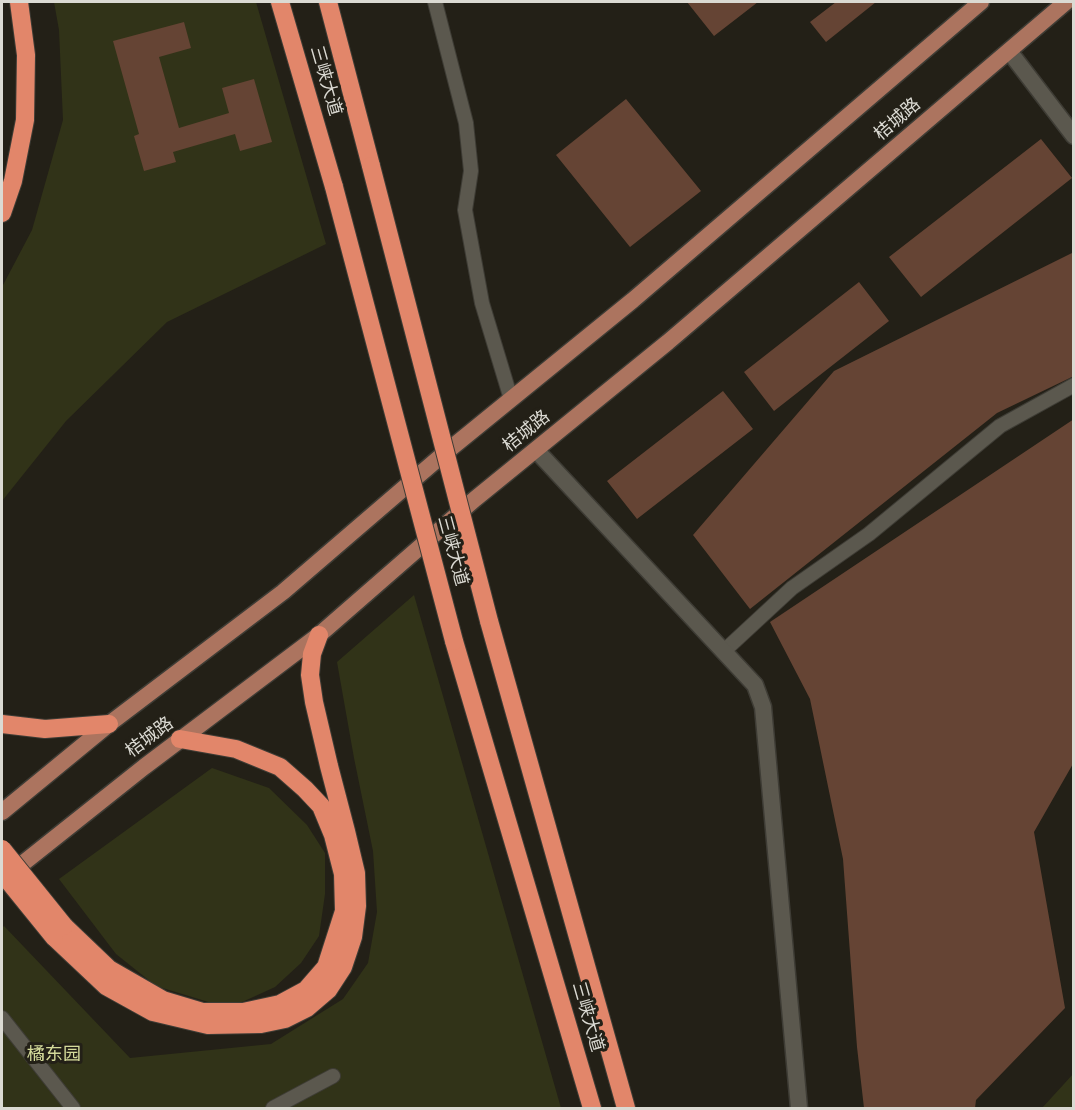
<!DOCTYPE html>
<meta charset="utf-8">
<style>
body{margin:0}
#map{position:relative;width:1075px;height:1110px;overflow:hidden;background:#232017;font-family:Roboto,sans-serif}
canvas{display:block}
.frame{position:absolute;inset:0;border:3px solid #dbdad3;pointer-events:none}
</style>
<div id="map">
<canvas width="1075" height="1110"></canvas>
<div class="frame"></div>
</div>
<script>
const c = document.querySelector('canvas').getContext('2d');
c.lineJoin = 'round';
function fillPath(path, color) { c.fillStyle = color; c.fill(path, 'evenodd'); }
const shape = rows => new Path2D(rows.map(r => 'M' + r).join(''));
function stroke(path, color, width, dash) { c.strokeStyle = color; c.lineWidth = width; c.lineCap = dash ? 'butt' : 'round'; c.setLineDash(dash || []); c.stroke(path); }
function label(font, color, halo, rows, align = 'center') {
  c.font = font + ' Roboto,"Noto Sans SC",sans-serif'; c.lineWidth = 6; c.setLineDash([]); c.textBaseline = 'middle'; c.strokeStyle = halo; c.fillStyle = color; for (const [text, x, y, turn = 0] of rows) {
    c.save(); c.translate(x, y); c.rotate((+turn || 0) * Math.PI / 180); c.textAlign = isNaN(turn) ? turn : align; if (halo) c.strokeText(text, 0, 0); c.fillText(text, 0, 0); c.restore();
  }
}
const green = shape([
 [54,2,256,2,326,244,167,322,66,421,2,501,2,287,32,230,63,120,59,30],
 [414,595,561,1108,2,1108,2,928,4,926,130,1058,271,1044,343,999,368,963,377,912,373,851,354,758,337,662],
 [212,768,269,788,307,825,325,853,325,894,319,936,301,963,275,987,240,1003,215,1004,156,986,116,954,59,879],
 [1073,1074,1073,1108,1042,1108,1064,1084]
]);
const building = shape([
 [687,2,758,2,714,36],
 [836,2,876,2,826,42,810,22],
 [184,22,191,48,159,57,179,128,229,113,222,88,254,79,272,142,240,151,235,134,173,152,176,162,144,171,134,136,139,134,113,41],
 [626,99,701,191,630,247,556,155],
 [1041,139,1072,178,921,297,889,257],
 [1074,252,1074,376,997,413,750,609,693,535,834,371],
 [859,282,889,321,774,411,744,372],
 [723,391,753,429,637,519,607,481],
 [1074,419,1074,762,1034,832,1065,1008,976,1100,975,1108,864,1108,857,1047,843,859,810,699,770,622]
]);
const service = shape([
 [435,2,466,123,471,171,465,210,482,303,511,399],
 [724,651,792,588,869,534,1000,426,1074,385],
 [2,1018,73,1108],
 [273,1108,333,1076]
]);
const minor = shape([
 [1009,51,1074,136],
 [536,450,755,685,763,707,799,1108]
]);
const primary = shape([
 [2,812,109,724,283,592,440,457,633,300,981,2],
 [7,876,144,767,319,635,475,499,668,342,1066,2]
]);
const motorway = shape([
 [280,2,334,187],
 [328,2,371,166],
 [2,213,13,181,25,120,26,55,19,2],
 [489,621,626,1108],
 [454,641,592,1108],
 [2,724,45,729,109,724],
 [64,926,109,969,163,1000,203,1012,243,1012,280,1004,306,990,326,967,344,911,343,874,333,835,321,806,305,789,280,767,236,749,180,739],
 [54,937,106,986,153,1012,208,1025,261,1024,285,1019,307,1008,328,990,343,967,353,937,357,906,356,873,346,831,329,766,314,702,310,675,312,654,319,635]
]);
const motorwayBridge = shape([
 [371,166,489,621],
 [334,187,454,641],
 [2,849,64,926],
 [2,873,54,937]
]);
const streetNames = [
 ["三峡大道",325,81,74],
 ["桔城路",898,120,-41],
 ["桔城路",527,432,-39],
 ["三峡大道",452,551,75],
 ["桔城路",150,738,-37],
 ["三峡大道",587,1017,74]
];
const parkNames = [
 ["橘东园",54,1055]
];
fillPath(green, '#313318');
fillPath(building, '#654434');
stroke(service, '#3e3c35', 16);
stroke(minor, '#3e3c35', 19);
stroke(primary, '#3e3c35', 19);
stroke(motorway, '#3e3c35', 20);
stroke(service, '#5b584e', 14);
stroke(minor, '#5b584e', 16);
stroke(primary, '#ac745f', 16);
stroke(motorway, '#e2866a', 18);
stroke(motorwayBridge, '#3e3c35', 20, []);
stroke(motorwayBridge, '#e2866a', 18);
label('18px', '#dbdad3', '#232017', streetNames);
label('18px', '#d4da9a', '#232017', parkNames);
</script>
